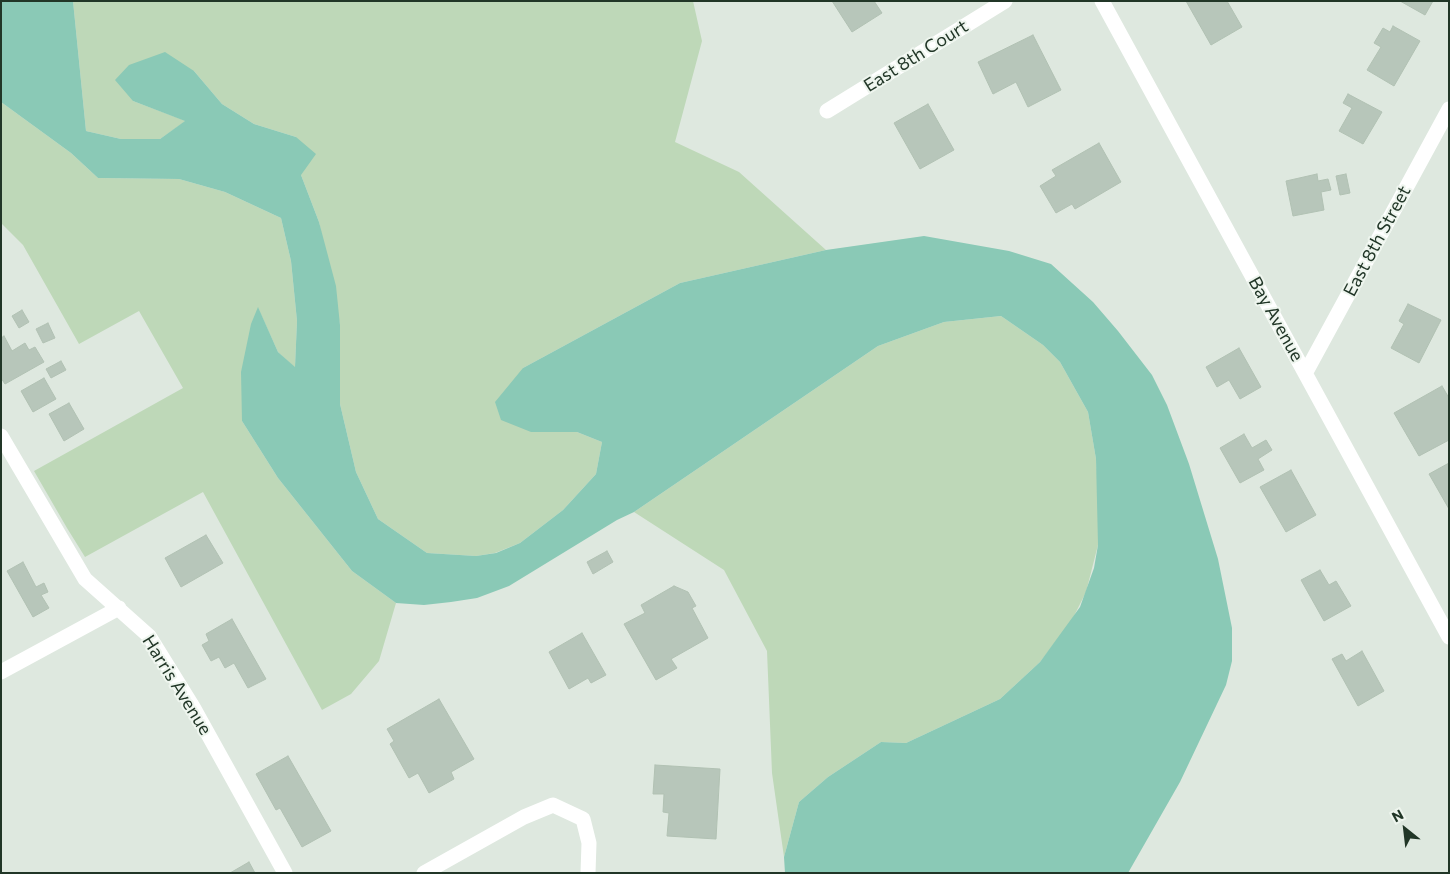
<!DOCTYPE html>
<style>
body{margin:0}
#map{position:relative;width:1450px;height:874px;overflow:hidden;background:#dee8df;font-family:Commissioner,sans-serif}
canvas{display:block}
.frame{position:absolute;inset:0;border:2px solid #213627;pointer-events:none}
.north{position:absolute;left:1380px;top:804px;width:50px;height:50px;-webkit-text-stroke:4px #eef5ee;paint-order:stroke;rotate:331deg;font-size:14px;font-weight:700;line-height:20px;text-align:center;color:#213627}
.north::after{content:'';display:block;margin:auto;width:18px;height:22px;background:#213627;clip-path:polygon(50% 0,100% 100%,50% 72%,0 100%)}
</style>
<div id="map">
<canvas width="1450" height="874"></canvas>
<div class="frame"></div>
<div class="north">N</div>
</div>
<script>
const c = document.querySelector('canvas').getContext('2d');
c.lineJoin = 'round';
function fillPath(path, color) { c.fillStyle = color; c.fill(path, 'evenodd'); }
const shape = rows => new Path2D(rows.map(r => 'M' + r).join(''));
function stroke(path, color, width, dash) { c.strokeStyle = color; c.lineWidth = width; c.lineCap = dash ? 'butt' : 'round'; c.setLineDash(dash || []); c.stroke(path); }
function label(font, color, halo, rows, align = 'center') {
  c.font = font + ' Commissioner,sans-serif'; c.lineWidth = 4; c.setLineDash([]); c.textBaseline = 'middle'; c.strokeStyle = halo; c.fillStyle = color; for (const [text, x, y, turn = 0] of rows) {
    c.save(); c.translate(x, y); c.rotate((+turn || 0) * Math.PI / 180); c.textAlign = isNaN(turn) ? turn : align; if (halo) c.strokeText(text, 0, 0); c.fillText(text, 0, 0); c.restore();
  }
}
const green = shape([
 [73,1,693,1,702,41,675,142,739,172,826,250,680,283,523,368,531,432,577,432,602,442,596,474,563,510,520,543,495,553,476,556,427,553,378,519,356,472,340,404,340,325,319,222,301,175,296,137,254,124,222,104,194,71,133,101,186,121,160,139,121,139,86,131],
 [1,102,71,153,98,178,179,179,225,192,281,218,291,261,297,321,295,368,278,352,258,308,242,421,278,478,352,571,396,603,379,661,351,694,322,710,203,492,85,557,67,528,34,471,183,388,139,311,79,344,23,245,1,223],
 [1001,316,1043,345,1060,362,1088,412,1096,459,1099,501,1098,545,1086,592,1071,622,1040,662,1000,699,906,743,881,742,828,777,799,802,784,857,772,773,767,651,724,570,634,512,878,346,944,322]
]);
const water = shape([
 [1,1,73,1,86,131,121,139,160,139,185,121,133,101,115,80,129,65,165,52,194,71,222,104,254,124,296,137,316,154,301,175,319,222,336,286,340,325,340,404,356,472,378,519,427,553,476,556,496,553,520,543,563,510,596,474,602,442,577,432,531,432,501,420,495,402,523,368,680,283,826,250,924,236,1009,251,1051,264,1093,302,1118,331,1152,375,1167,405,1189,464,1218,559,1232,628,1232,661,1226,685,1180,782,1128,873,785,873,784,857,799,802,828,777,881,742,906,743,1000,699,1040,662,1080,607,1094,568,1098,545,1096,459,1088,412,1060,362,1043,345,1001,316,944,322,878,346,634,512,617,520,509,586,477,598,451,602,424,605,396,603,352,571,278,478,242,421,241,372,251,324,258,307,278,352,295,367,297,321,291,261,281,218,225,192,179,179,98,178,71,153,1,102]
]);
const building = shape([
 [832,1,874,1,882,13,852,32,832,1],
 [1186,1,1227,1,1242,27,1211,45,1186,1],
 [1400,1,1433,1,1425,15,1400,1],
 [1393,26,1420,41,1394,86,1367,70,1381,47,1374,43,1383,28,1390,32,1393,26],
 [1033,35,1061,90,1028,107,1016,82,993,94,978,62,1033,35],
 [1348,94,1382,112,1363,144,1339,131,1352,108,1343,103,1348,94],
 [928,104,954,150,920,169,894,123,928,104],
 [1099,143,1121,182,1075,209,1072,204,1056,213,1040,186,1056,176,1052,170,1099,143],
 [1317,174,1318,181,1328,179,1331,190,1321,192,1324,210,1293,216,1286,181,1317,174],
 [1346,174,1350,193,1340,195,1336,176,1346,174],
 [1408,304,1441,320,1419,363,1391,348,1404,324,1399,321,1408,304],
 [22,310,29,322,19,328,12,316,22,310],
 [48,323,55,338,43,343,36,329,48,323],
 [4,336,12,351,25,343,29,350,35,347,44,362,5,384,1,378,1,338,4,336],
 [1239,348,1261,387,1240,399,1229,380,1217,387,1206,367,1239,348],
 [61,361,66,370,51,378,46,369,61,361],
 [44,378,56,399,33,412,21,391,44,378],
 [1442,386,1449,398,1449,440,1419,456,1394,413,1442,386],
 [69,403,84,429,64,441,49,414,69,403],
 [1244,434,1252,448,1266,440,1272,450,1258,459,1264,470,1240,483,1220,448,1244,434],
 [1449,463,1449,509,1429,474,1449,463],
 [1291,470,1316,515,1286,532,1260,487,1291,470],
 [206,535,223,563,181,587,165,558,206,535],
 [607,551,613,562,593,574,587,562,607,551],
 [23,562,36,587,44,583,48,592,41,595,49,608,33,617,7,571,23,562],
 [1320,570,1329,585,1336,581,1351,606,1324,621,1301,580,1320,570],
 [674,586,688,592,696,606,692,608,708,638,671,659,677,668,656,680,624,624,645,613,641,605,674,586],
 [232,619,266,679,248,688,234,663,225,668,219,657,211,661,202,645,209,641,206,634,232,619],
 [582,633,606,675,591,683,588,678,569,689,549,652,582,633],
 [1362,651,1384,691,1358,706,1332,659,1342,654,1346,661,1362,651],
 [439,699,474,759,451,772,454,779,429,793,418,773,409,778,390,744,394,741,387,729,439,699],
 [288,756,331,831,302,847,280,808,276,810,256,774,288,756],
 [655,765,720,769,716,839,667,836,669,813,663,812,664,794,653,794,655,765],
 [249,862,255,873,230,873,249,862]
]);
const minor = shape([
 [1102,1,1449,637],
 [827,111,1005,1],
 [1306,372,1449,109],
 [1,436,85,579,149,636,193,707,285,873],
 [1,672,119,608],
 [424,873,524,817,553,805,583,819,589,843,588,873]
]);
const streetNames = [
 ["East 8th Court",916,56,-32],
 ["East 8th Street",1377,241,-62],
 ["Bay Avenue",1276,319,61],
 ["Harris Avenue",177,685,58]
];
fillPath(green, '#bed8b8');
fillPath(water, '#8ac9b6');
fillPath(building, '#b7c6ba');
stroke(building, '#b1c1b3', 1);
stroke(minor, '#fff', 15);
label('18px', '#213627', '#eef5ee', streetNames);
</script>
